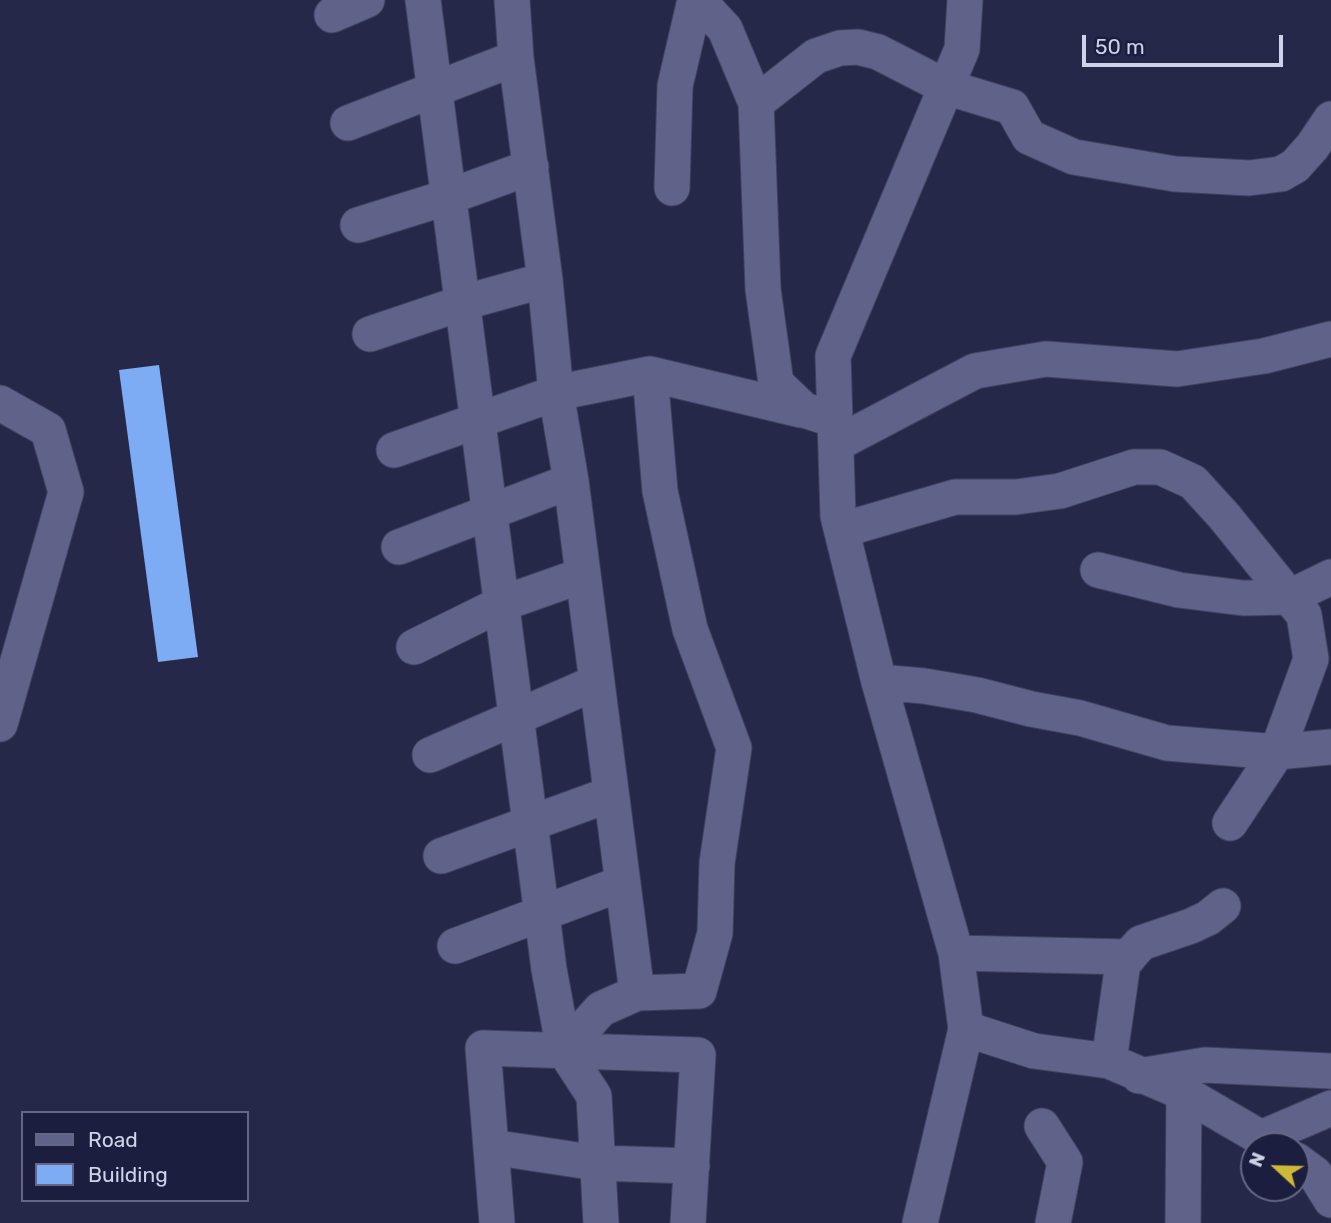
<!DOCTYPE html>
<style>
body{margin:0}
#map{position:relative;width:1331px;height:1223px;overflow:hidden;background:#26284a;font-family:Rubik,sans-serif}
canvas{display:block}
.legend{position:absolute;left:21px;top:1111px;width:228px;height:91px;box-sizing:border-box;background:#1c1e3f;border:2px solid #646683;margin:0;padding:9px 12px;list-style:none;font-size:21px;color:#cfd2e8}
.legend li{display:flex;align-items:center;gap:14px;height:35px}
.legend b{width:35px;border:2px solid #646683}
.north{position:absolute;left:1240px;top:1132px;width:70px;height:70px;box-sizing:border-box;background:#1c1e3f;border:2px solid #646683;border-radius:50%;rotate:292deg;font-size:19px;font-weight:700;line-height:28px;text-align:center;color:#cfd2e8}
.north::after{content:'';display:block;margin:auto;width:24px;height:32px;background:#ceb837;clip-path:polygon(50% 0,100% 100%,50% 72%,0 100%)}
.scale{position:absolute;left:1082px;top:35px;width:201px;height:32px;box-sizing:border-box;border:4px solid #cfd2e8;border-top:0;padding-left:9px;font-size:21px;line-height:24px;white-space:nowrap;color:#cfd2e8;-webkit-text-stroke:5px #1c1e3f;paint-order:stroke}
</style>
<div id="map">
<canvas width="1331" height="1223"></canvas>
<ul class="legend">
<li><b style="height:9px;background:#5f638a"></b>Road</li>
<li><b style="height:19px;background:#7dacf5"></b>Building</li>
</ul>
<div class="north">N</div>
<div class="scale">50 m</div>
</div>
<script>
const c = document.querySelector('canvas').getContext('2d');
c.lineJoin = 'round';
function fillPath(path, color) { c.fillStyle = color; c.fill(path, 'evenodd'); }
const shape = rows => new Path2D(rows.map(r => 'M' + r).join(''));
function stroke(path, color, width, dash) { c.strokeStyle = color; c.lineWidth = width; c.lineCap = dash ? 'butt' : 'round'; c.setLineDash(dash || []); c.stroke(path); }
const building = shape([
 [159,365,198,657,158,662,119,370]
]);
const minor = shape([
 [423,0,549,969,564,1050,594,1096,601,1223],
 [512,0,516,58,545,280,556,393,571,481,637,993],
 [698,0,725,29,756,103,763,289,776,383,804,410,835,420],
 [965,0,962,49,833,356,838,516,879,682,956,953,966,1029,1034,1051,1109,1061,1184,1093,1275,1146],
 [332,15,367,0],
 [756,103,816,56,840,48,858,47,878,52,946,87,1012,107,1029,137,1074,157,1175,174,1249,178,1281,174,1295,166,1312,147,1331,119],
 [348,123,516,58],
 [672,188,675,86,695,0],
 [358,225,448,197,531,167],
 [370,334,462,303,545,280],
 [0,403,48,430,66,492,0,724],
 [836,444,975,371,1046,359,1177,369,1264,356,1331,339],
 [394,450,556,393,650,374,801,410],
 [842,530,955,497,1016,497,1060,491,1134,467,1160,467,1193,482,1224,516,1304,615,1311,659,1277,752,1230,823],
 [399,547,571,481],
 [1098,570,1179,590,1243,598,1290,597,1331,577],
 [414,647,501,604,583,575],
 [879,682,924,686,977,695,1031,709,1080,718,1167,743,1277,752,1331,747],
 [430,755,597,682],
 [441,856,611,794],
 [455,946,623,883],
 [956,953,1129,957],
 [564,1050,601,1009,637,993,699,991,715,933,717,863,734,748,690,629,660,491,650,374],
 [1109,1061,1123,963,1141,943,1191,926,1208,918,1223,906],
 [1139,1076,1205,1065,1331,1071],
 [1042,1126,1065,1162,1053,1223],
 [1261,1138,1331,1108],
 [491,1147,597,1163,692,1166],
 [1296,1160,1315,1174,1331,1200],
 [497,1223,483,1048,698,1055,688,1223],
 [920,1223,966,1029],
 [1183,1223,1184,1093]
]);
fillPath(building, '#7dacf5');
stroke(minor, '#41425f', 37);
stroke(minor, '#5f638a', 35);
</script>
